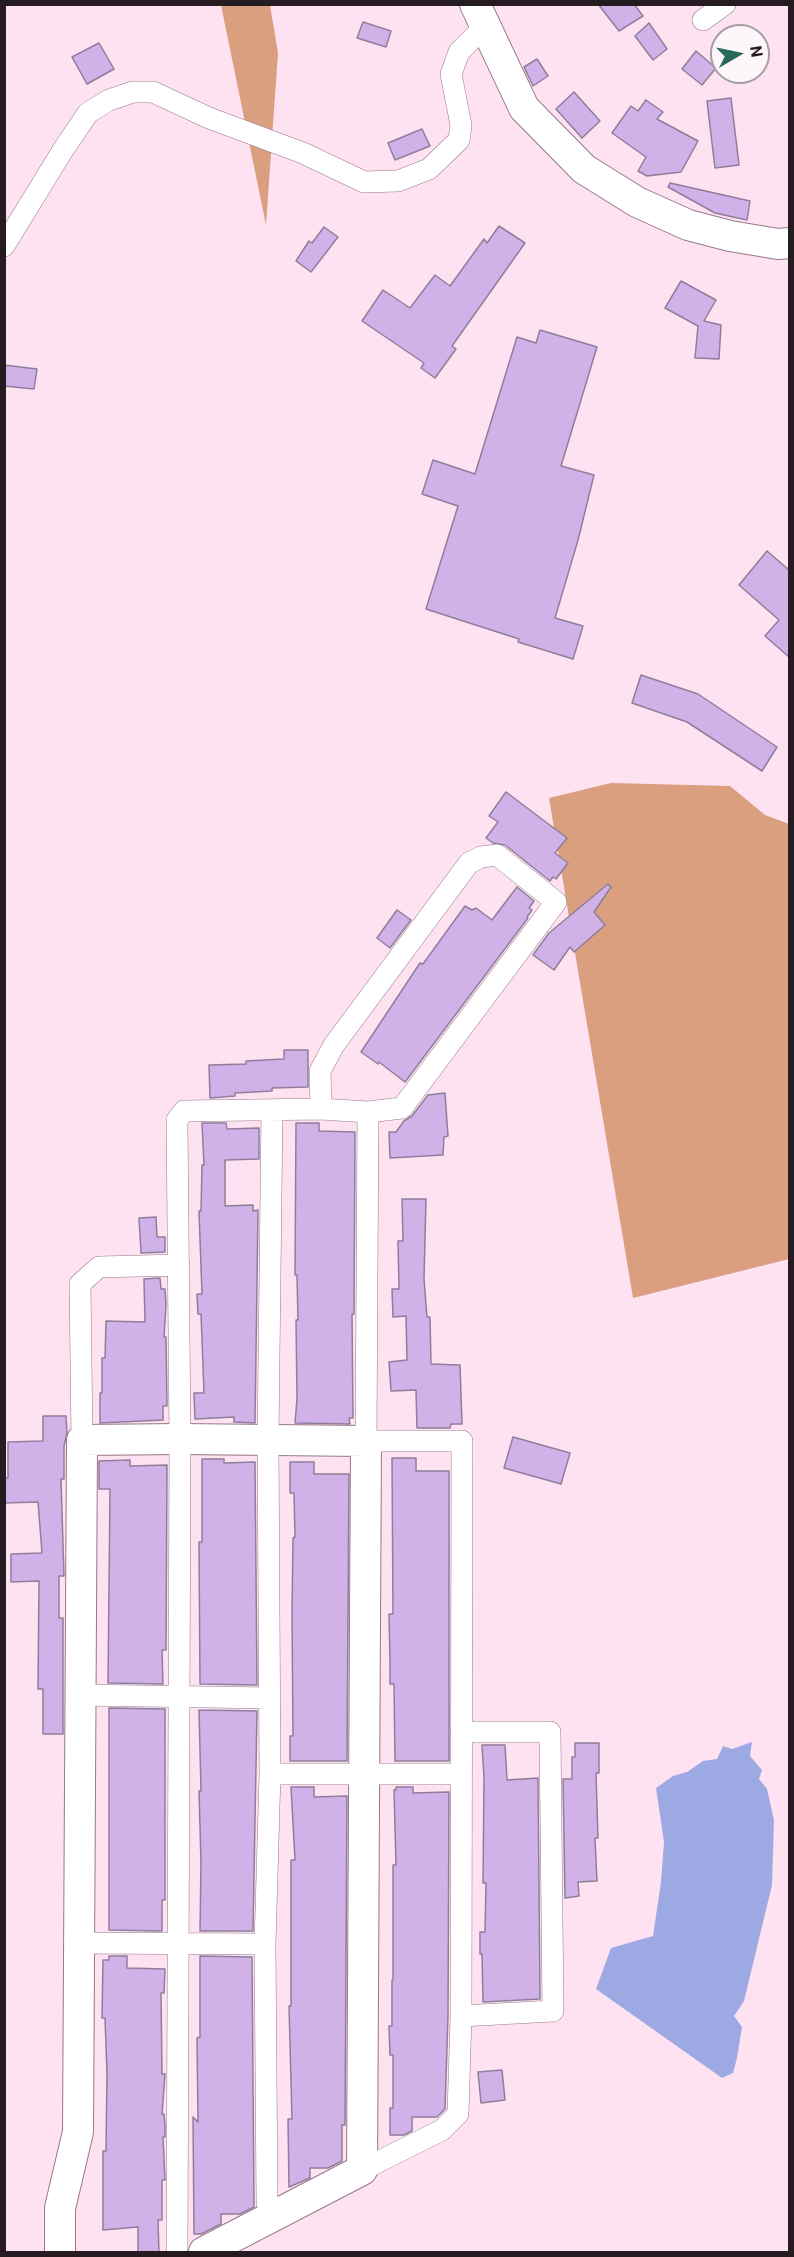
<!DOCTYPE html>
<style>
body{margin:0}
#map{position:relative;width:794px;height:2257px;overflow:hidden;background:#fee2f1;font-family:Roboto,sans-serif}
canvas{display:block}
.frame{position:absolute;inset:0;border:6px solid #271b22;pointer-events:none}
.north{position:absolute;left:710px;top:24px;width:60px;height:60px;box-sizing:border-box;background:#fdf6fa;border:2px solid #a79ea4;border-radius:50%;rotate:81deg;font-size:16px;font-weight:700;line-height:24px;text-align:center;color:#271b22}
.north::after{content:'';display:block;margin:auto;width:21px;height:27px;background:#296a59;clip-path:polygon(50% 0,100% 100%,50% 72%,0 100%)}
</style>
<div id="map">
<canvas width="794" height="2257"></canvas>
<div class="frame"></div>
<div class="north">N</div>
</div>
<script>
const c = document.querySelector('canvas').getContext('2d');
c.lineJoin = 'round';
function fillPath(path, color) { c.fillStyle = color; c.fill(path, 'evenodd'); }
const shape = rows => new Path2D(rows.map(r => 'M' + r).join(''));
function stroke(path, color, width, dash) { c.strokeStyle = color; c.lineWidth = width; c.lineCap = dash ? 'butt' : 'round'; c.setLineDash(dash || []); c.stroke(path); }
const forest = shape([
 [221,5,270,5,278,53,266,225],
 [611,783,730,786,765,815,789,824,789,1259,633,1298,549,798]
]);
const water = shape([
 [752,1742,750,1756,762,1770,759,1779,767,1789,774,1820,772,1885,744,2001,734,2016,742,2027,737,2058,733,2073,722,2078,596,1989,611,1948,653,1936,661,1882,664,1842,656,1788,673,1776,687,1772,703,1761,717,1759,723,1746,732,1749]
]);
const building = shape([
 [598,4,634,4,643,16,619,31,598,4],
 [363,22,391,31,386,47,357,38,363,22],
 [649,23,667,49,653,60,635,36,649,23],
 [99,43,114,69,87,84,72,57,99,43],
 [696,51,716,68,702,85,682,69,696,51],
 [537,59,548,76,533,86,524,67,537,59],
 [574,92,600,121,582,138,556,109,574,92],
 [731,98,739,165,715,168,707,101,731,98],
 [646,100,663,112,657,119,698,141,681,172,647,176,638,171,646,157,612,133,631,106,638,111,646,100],
 [422,129,430,146,395,160,388,143,422,129],
 [670,183,750,201,747,220,715,213,668,187,670,183],
 [499,226,525,243,452,346,456,349,435,378,421,368,424,363,362,321,383,290,410,308,435,275,450,286,484,239,487,243,499,226],
 [324,227,338,237,311,272,296,261,309,241,312,243,324,227],
 [681,281,716,300,704,321,721,325,719,359,695,358,698,326,665,308,681,281],
 [540,330,597,347,561,466,594,475,578,540,555,618,583,626,573,659,518,642,519,639,426,609,458,506,422,494,433,460,475,474,517,337,536,343,540,330],
 [4,365,37,369,34,389,4,386,4,365],
 [767,551,789,570,789,657,765,636,779,620,739,585,767,551],
 [641,675,698,694,777,747,762,771,687,722,632,703,641,675],
 [506,792,567,838,555,853,568,863,556,879,553,877,550,881,505,845,493,843,486,838,498,822,489,816,506,792],
 [608,884,611,887,594,912,605,925,574,952,570,947,554,970,533,955,549,933,608,884],
 [517,887,534,901,529,908,532,910,527,917,528,918,405,1082,379,1062,378,1064,361,1052,420,963,423,964,465,906,472,910,476,908,492,920,517,887],
 [397,910,411,920,390,948,377,938,397,910],
 [284,1050,308,1050,308,1087,272,1088,272,1091,235,1093,235,1096,210,1098,209,1065,246,1064,246,1061,284,1059,284,1050],
 [445,1093,448,1136,444,1137,443,1155,390,1158,389,1132,396,1132,404,1121,412,1116,428,1095,445,1093],
 [202,1123,226,1123,227,1129,259,1128,259,1159,225,1160,225,1206,253,1205,253,1211,258,1210,255,1423,234,1422,234,1417,195,1419,194,1393,204,1393,201,1314,198,1314,197,1294,202,1294,199,1211,201,1211,202,1165,204,1165,202,1123],
 [296,1123,319,1123,319,1131,355,1132,354,1314,352,1314,353,1418,349,1418,350,1424,295,1423,297,1399,296,1320,298,1320,297,1275,295,1275,296,1123],
 [402,1199,426,1199,424,1279,427,1317,430,1317,431,1364,460,1365,462,1424,451,1424,450,1428,417,1428,416,1390,391,1391,389,1362,407,1360,406,1316,393,1317,392,1289,399,1289,398,1241,403,1241,402,1199],
 [156,1217,157,1237,165,1237,165,1252,141,1253,139,1218,156,1217],
 [160,1278,161,1289,165,1289,166,1304,164,1337,166,1337,167,1406,163,1406,163,1420,100,1423,100,1393,102,1393,102,1358,105,1358,106,1321,145,1322,144,1279,160,1278],
 [43,1416,66,1416,67,1433,64,1446,64,1479,61,1479,64,1576,59,1576,59,1618,63,1618,63,1734,43,1734,43,1689,38,1689,39,1581,11,1582,11,1554,42,1553,38,1502,4,1503,4,1478,8,1478,8,1442,43,1441,43,1416],
 [513,1437,570,1453,561,1484,504,1468,513,1437],
 [392,1458,416,1458,416,1471,449,1471,449,1761,395,1761,394,1684,390,1684,390,1661,389,1614,393,1614,392,1458],
 [202,1459,224,1459,224,1463,255,1462,257,1685,200,1684,199,1542,202,1542,202,1459],
 [130,1460,130,1466,167,1465,166,1650,162,1650,163,1684,108,1683,110,1489,99,1489,99,1461,130,1460],
 [290,1462,314,1462,314,1474,349,1474,347,1761,290,1761,290,1736,293,1736,292,1614,293,1538,295,1537,294,1493,290,1493,290,1462],
 [109,1708,165,1709,165,1900,162,1900,162,1931,109,1930,109,1708],
 [199,1710,257,1711,253,1931,200,1931,201,1863,199,1791,201,1791,199,1710],
 [575,1743,599,1743,599,1773,596,1773,598,1838,595,1838,597,1881,578,1882,579,1896,565,1898,563,1779,572,1779,572,1757,575,1757,575,1743],
 [482,1745,505,1745,507,1780,538,1778,540,1999,483,2002,482,1954,480,1954,480,1932,485,1932,486,1883,483,1883,484,1778,482,1745],
 [291,1787,314,1787,314,1797,347,1796,345,2125,342,2125,342,2161,328,2168,310,2168,310,2178,289,2187,288,2119,292,2119,289,2006,291,2006,291,1860,295,1860,291,1787],
 [396,1787,413,1787,413,1793,449,1792,448,2016,445,2109,437,2117,412,2117,412,2131,404,2135,390,2135,390,2108,393,2108,393,2055,390,2055,389,2026,392,2026,392,1980,393,1980,393,1865,396,1865,394,1790,396,1790,396,1787],
 [109,1956,127,1956,127,1968,165,1969,164,1993,161,1993,162,2074,165,2074,162,2114,164,2114,165,2125,165,2137,163,2137,165,2180,162,2180,162,2220,158,2220,159,2253,138,2253,138,2227,103,2230,103,2151,106,2151,107,2073,105,2018,102,2018,103,1960,109,1960,109,1956],
 [200,1956,252,1957,254,2207,240,2214,221,2214,221,2224,201,2234,194,2234,193,2117,198,2122,197,2038,200,2037,200,1956],
 [502,2070,505,2100,481,2103,478,2072,502,2070]
]);
const street = shape([
 [703,20,725,4],
 [4,246,63,150,88,113,109,100,133,92,153,92,209,118,303,153,364,182,398,181,429,169,459,140,461,125,451,74,459,52,476,35,486,28],
 [321,1109,320,1071,334,1045,469,863,481,857,497,855,556,902,402,1108,368,1112],
 [272,1111,268,1440,270,1774,265,1944,267,2202,272,2218],
 [82,1440,80,1284,99,1267,179,1265],
 [80,1695,269,1698],
 [270,1774,461,1774],
 [79,1943,265,1944],
 [461,2016,553,2011,550,1732,461,1732],
 [177,2252,180,1439,177,1120,184,1111,321,1109,368,1112,366,1441,462,1441,461,2016,458,2114,442,2130,362,2170]
]);
const secondary = shape([
 [475,4,524,108,584,169,637,202,688,225,730,236,778,244,790,243],
 [60,2252,60,2208,78,2132,82,1440,180,1439,366,1441,362,2170,204,2252]
]);
fillPath(forest, '#d99f7e');
fillPath(water, '#9da9e2');
fillPath(building, '#d0b2e9');
stroke(building, '#8d7f9a', 1.5);
stroke(street, '#967889', 22);
stroke(secondary, '#967889', 32);
stroke(street, '#fff', 21);
stroke(secondary, '#fff', 30);
</script>
